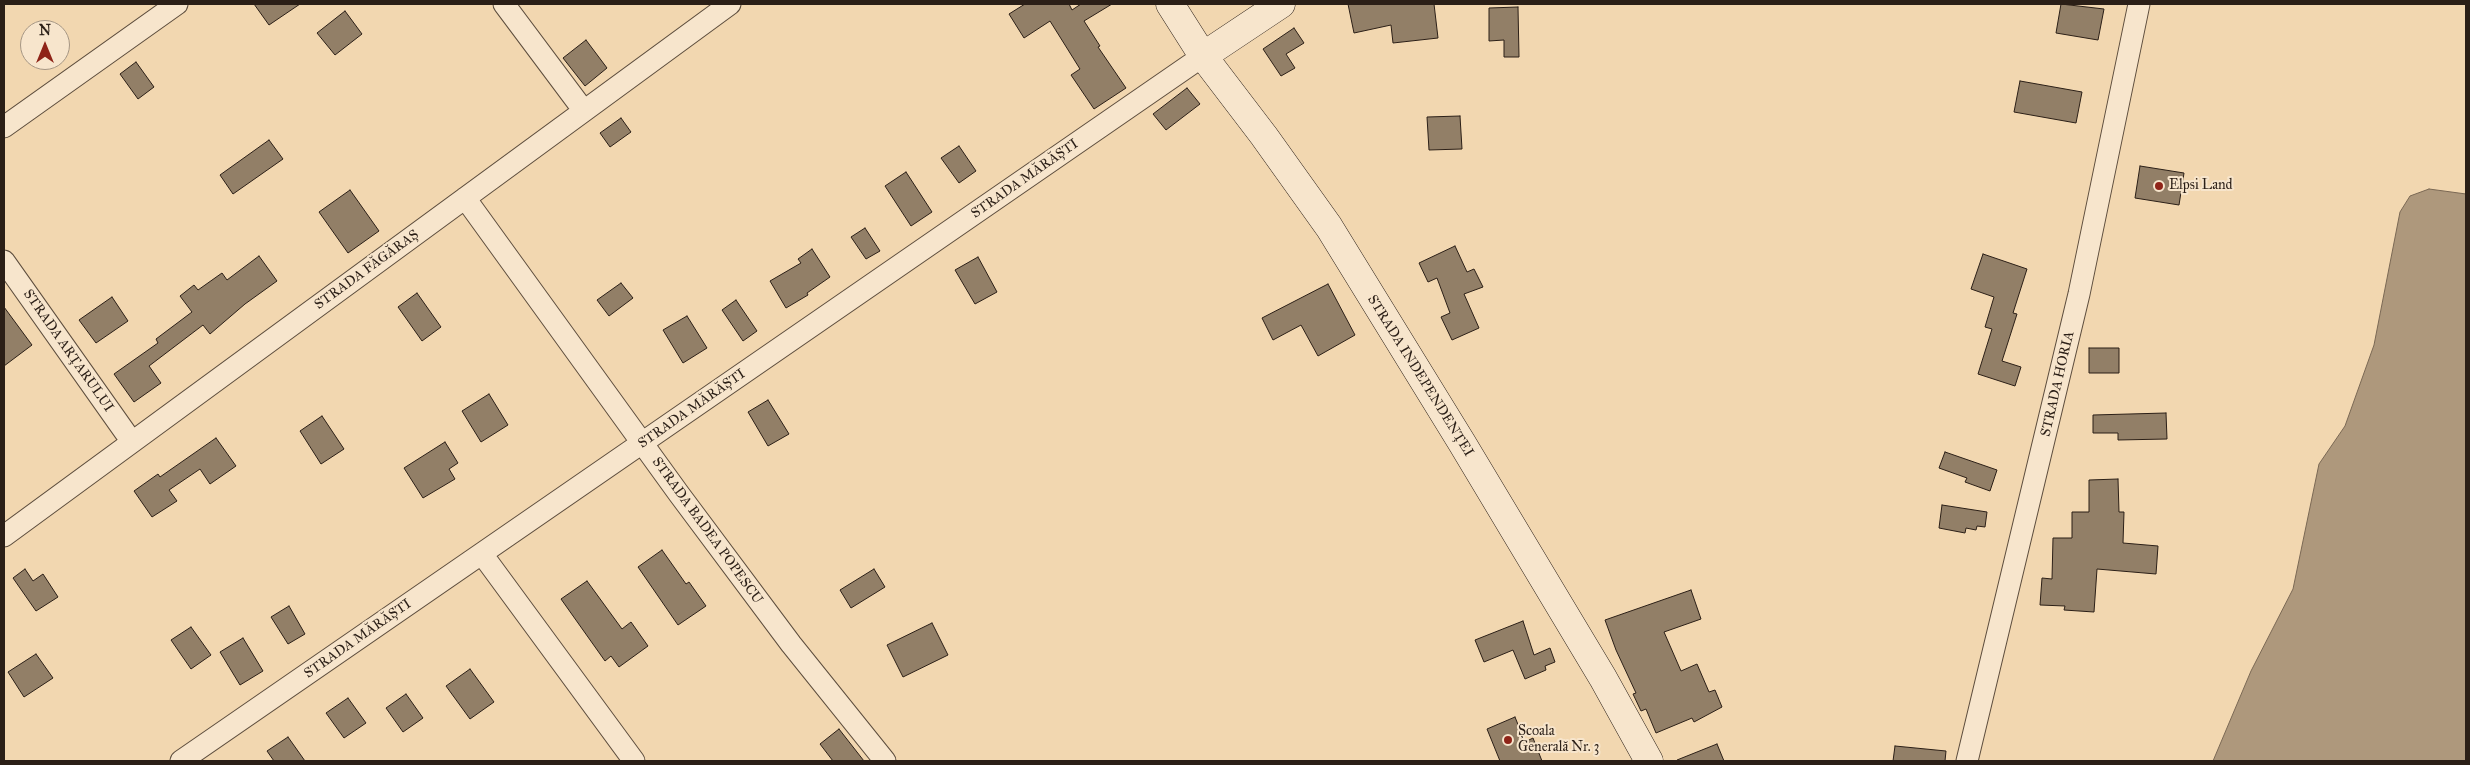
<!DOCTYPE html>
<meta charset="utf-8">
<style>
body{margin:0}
#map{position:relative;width:2470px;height:765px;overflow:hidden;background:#f2d7b0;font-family:"IM FELL Great Primer",serif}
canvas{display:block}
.frame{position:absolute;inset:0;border:5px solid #2b1f17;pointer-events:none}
.north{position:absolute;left:20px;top:20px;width:50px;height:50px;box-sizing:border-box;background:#f7e5cc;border:1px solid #a59684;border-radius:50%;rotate:0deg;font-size:14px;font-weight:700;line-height:20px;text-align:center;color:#2b1f17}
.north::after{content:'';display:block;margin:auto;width:18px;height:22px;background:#8f2418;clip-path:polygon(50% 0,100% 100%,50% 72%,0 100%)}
</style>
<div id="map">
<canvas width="2470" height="765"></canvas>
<div class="frame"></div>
<div class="north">N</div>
</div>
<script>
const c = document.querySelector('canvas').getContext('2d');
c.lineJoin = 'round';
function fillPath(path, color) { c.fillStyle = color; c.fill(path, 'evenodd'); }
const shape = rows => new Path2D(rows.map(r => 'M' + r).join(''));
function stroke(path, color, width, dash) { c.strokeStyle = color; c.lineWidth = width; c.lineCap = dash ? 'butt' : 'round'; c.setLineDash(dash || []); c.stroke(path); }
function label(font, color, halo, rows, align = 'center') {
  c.font = font + ' "IM FELL Great Primer",serif'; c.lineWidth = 4; c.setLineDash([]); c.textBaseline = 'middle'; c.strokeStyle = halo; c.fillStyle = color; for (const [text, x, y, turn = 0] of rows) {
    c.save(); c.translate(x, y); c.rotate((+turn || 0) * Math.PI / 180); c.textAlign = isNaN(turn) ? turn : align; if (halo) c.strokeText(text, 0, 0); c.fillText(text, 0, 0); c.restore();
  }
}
const water = shape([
 [2429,189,2466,194,2466,761,2213,761,2251,671,2293,589,2319,464,2345,426,2374,345,2400,212,2410,196,2429,189]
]);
const building = shape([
 [254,4,300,4,269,25,254,4],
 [1025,4,1069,4,1072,10,1081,4,1112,4,1084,21,1100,46,1098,47,1126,88,1094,109,1071,75,1080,69,1050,21,1024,38,1009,14,1025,4],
 [1348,4,1434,4,1438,38,1393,43,1391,25,1354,33,1348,4],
 [2061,4,2104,9,2098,40,2056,33,2061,4],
 [1518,7,1519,57,1504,57,1504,40,1489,41,1489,8,1518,7],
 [345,11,362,34,335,55,317,33,345,11],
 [1294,28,1304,43,1286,54,1295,68,1281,76,1263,49,1294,28],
 [586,40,607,68,585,86,563,58,586,40],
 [136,62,154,87,138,99,120,74,136,62],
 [2020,81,2082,92,2076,123,2014,112,2020,81],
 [1187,88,1200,104,1166,130,1153,114,1187,88],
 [1460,116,1462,149,1429,150,1427,117,1460,116],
 [621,118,631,132,610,147,600,133,621,118],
 [269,140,283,159,233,194,220,175,269,140],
 [959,146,976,171,959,183,941,158,959,146],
 [2140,166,2184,173,2179,205,2135,198,2140,166],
 [906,172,932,212,911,226,885,186,906,172],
 [350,190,379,231,348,253,319,212,350,190],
 [865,228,880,251,866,259,851,237,865,228],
 [1455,246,1467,272,1474,269,1483,287,1464,294,1479,328,1452,340,1441,317,1450,313,1437,278,1428,282,1419,263,1455,246],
 [812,249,830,277,807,293,808,295,786,308,770,281,801,263,798,259,812,249],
 [1983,254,2027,269,2013,313,2017,314,2002,361,2021,367,2015,386,1978,374,1992,329,1985,327,1994,297,1971,289,1983,254],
 [259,256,277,281,245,304,210,334,203,325,149,366,161,383,134,402,114,374,158,343,156,339,192,312,180,296,194,285,198,290,222,273,227,280,259,256],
 [978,257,997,292,975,304,955,270,978,257],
 [621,283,633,298,609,316,597,300,621,283],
 [1328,284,1355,335,1318,356,1301,325,1273,340,1262,318,1328,284],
 [417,293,441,327,422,341,398,307,417,293],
 [112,297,128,321,96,343,79,320,112,297],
 [736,300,757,331,743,341,722,310,736,300],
 [4,307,32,345,4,366,4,307],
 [687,316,707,348,683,363,663,330,687,316],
 [2089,348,2119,348,2119,373,2089,373,2089,348],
 [489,394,508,425,481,442,462,411,489,394],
 [768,400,789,434,768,446,748,412,768,400],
 [2166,413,2167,439,2118,440,2118,433,2093,433,2093,415,2166,413],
 [322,416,344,449,321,464,300,431,322,416],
 [216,438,236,466,210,484,200,469,169,490,177,501,152,517,134,491,158,474,160,477,216,438],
 [445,442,458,463,449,469,455,479,423,498,404,468,445,442],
 [1945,452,1997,470,1990,491,1965,482,1967,478,1939,468,1945,452],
 [2118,479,2119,512,2124,512,2123,543,2158,546,2156,574,2097,569,2094,612,2064,610,2065,606,2040,605,2042,578,2052,579,2053,538,2072,538,2072,512,2089,512,2089,480,2118,479],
 [1942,505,1987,512,1985,527,1977,526,1976,530,1966,528,1965,533,1939,528,1942,505],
 [662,550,686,584,689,582,706,606,678,625,638,567,662,550],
 [25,569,33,581,43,574,58,597,36,611,13,578,25,569],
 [874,569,885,587,851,608,840,590,874,569],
 [587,581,622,629,631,622,648,646,619,667,611,656,605,661,561,599,587,581],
 [1691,590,1701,619,1664,632,1681,671,1697,664,1709,692,1715,690,1722,707,1694,722,1692,718,1656,733,1646,709,1641,711,1633,694,1636,693,1616,650,1605,620,1691,590],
 [289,606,305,634,288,644,271,617,289,606],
 [1523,621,1534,655,1550,648,1555,662,1545,666,1546,670,1525,679,1513,650,1484,662,1475,640,1523,621],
 [932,623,948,655,903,677,887,645,932,623],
 [191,627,211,655,191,669,171,640,191,627],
 [243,638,263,671,240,685,220,652,243,638],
 [36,654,53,678,24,697,8,672,36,654],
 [470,669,494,702,470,719,446,686,470,669],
 [406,694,423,718,403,732,386,708,406,694],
 [348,698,366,723,344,738,326,713,348,698],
 [1515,717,1525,742,1533,738,1542,761,1500,761,1487,729,1515,717],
 [839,729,864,761,833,761,820,744,839,729],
 [288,737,305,761,274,761,267,751,288,737],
 [1717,744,1724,761,1677,761,1677,760,1717,744],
 [1895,746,1946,751,1945,761,1893,761,1895,746]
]);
const street = shape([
 [504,4,584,111],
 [4,127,177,4],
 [465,198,679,494,791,644,885,761],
 [4,261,132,442],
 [4,536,730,4],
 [482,554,634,761],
 [181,761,1203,56],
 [1967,761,2079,294,2139,4]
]);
const secondary = shape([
 [1170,4,1203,56,1264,136,1329,227,1462,443,1603,678,1649,761],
 [1203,56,1281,4]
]);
const markers = [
 [2159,186,5,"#8f2418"],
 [1508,740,5,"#8f2418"]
];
const streetNames = [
 ["STRADA MĂRĂȘTI",1025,179,-35],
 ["STRADA FĂGĂRAȘ",367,270,-36],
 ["STRADA ARȚARULUI",68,351,55],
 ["STRADA INDEPENDENȚEI",1420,376,58],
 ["STRADA HORIA",2058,384,-77],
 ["STRADA MĂRĂȘTI",692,409,-35],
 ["STRADA BADEA POPESCU",707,531,54],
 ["STRADA MĂRĂȘTI",358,639,-35]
];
const poiNames = [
 ["Elpsi Land",2169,186],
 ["Școala",1518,732],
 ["Generală Nr. 3",1518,748]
];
fillPath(water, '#ae987c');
stroke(water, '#7a6854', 1);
fillPath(building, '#927f67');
stroke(building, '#2b1f17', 1);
stroke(street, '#5d4d3d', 23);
stroke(secondary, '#2b1f17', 29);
stroke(street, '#f7e5cc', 21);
stroke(secondary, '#f7e5cc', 28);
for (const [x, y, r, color] of markers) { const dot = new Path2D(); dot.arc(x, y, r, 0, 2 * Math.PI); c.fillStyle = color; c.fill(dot); stroke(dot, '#f7e5cc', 2); }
label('14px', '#2b1f17', '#f7e5cc', streetNames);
label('14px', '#2b1f17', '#f7e5cc', poiNames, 'left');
</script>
